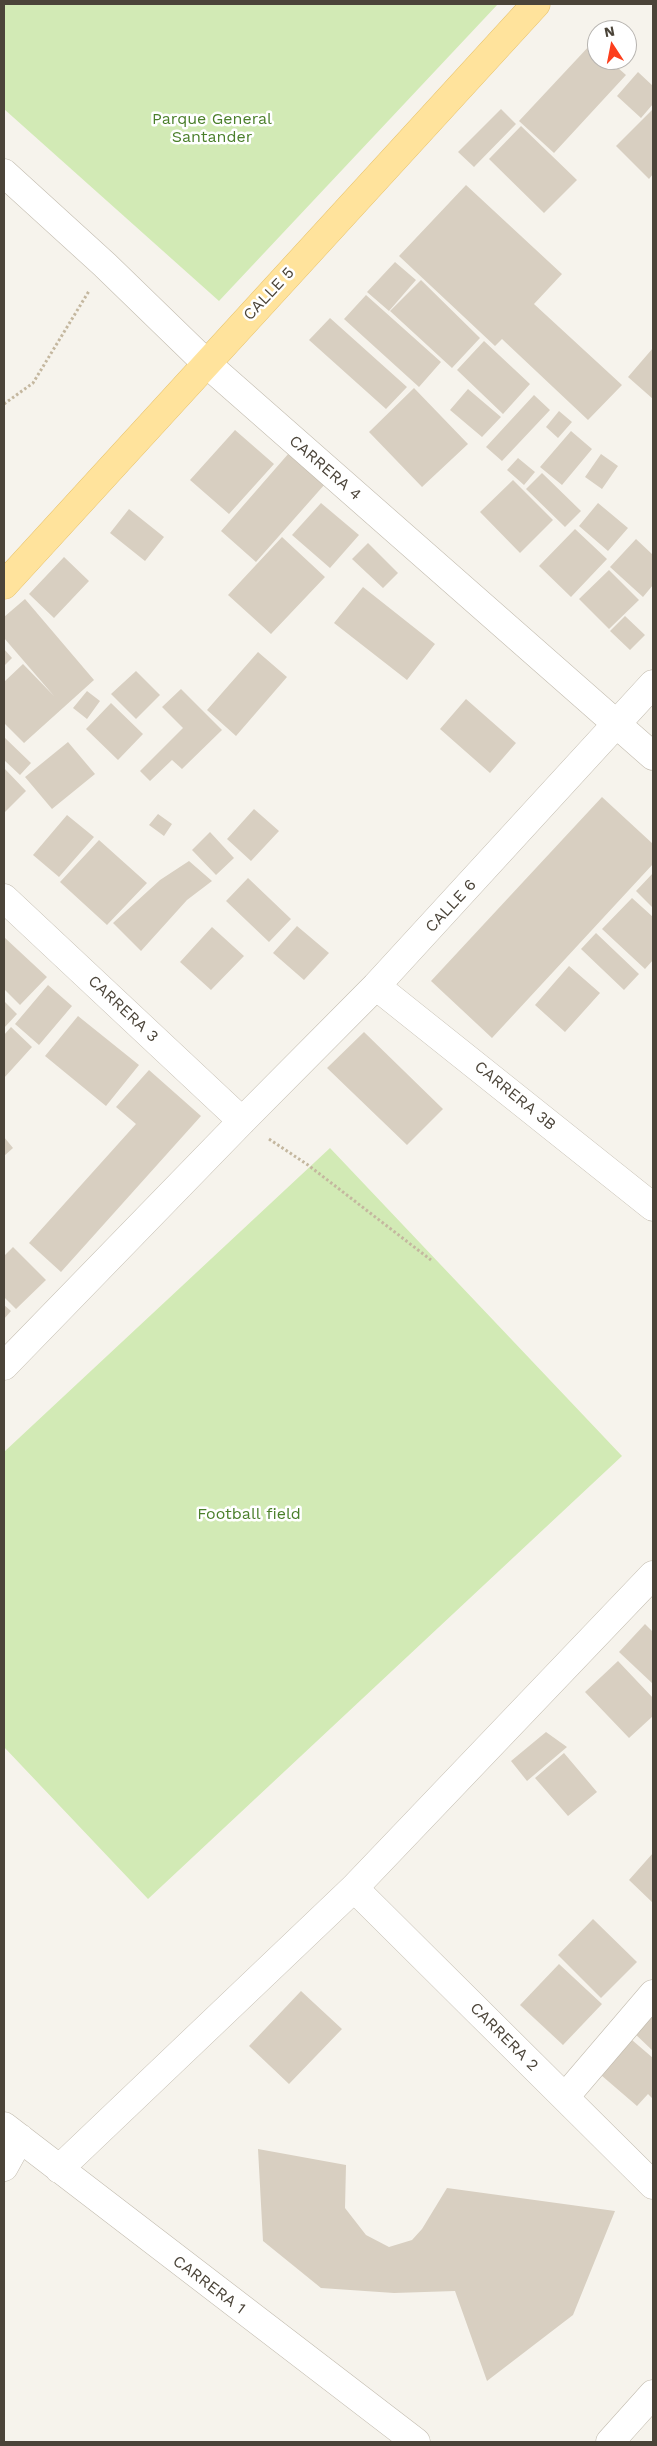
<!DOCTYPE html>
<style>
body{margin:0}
#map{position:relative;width:657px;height:2446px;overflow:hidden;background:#f6f3ec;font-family:"Work Sans",sans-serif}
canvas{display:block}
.frame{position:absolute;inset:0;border:5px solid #4b4439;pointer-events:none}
.north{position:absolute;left:587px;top:20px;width:50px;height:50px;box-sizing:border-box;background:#fff;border:1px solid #b7b4b0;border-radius:50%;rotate:349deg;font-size:14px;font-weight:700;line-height:20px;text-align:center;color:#4b4439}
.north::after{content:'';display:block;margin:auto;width:18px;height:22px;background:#fc3f1d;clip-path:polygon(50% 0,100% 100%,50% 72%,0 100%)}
</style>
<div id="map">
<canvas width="657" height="2446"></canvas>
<div class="frame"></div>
<div class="north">N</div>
</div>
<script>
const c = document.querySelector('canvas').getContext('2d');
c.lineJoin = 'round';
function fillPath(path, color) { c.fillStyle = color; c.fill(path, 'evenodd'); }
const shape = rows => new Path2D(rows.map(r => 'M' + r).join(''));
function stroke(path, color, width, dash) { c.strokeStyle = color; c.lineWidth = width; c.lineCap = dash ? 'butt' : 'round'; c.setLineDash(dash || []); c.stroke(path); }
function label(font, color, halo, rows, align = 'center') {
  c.font = font + ' "Work Sans",sans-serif'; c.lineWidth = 5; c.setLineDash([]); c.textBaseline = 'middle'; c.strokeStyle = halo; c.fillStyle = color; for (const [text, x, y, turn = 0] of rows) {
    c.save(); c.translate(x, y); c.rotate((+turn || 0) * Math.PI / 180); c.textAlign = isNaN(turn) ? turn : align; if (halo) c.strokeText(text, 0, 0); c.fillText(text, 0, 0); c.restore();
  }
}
const green = shape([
 [4,4,498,4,219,301,4,109],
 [330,1148,622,1456,148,1899,4,1747,4,1452]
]);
const building = shape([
 [591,44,597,49,597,60,609,60,626,75,554,153,519,121],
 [638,72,653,86,653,104,641,118,617,96],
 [501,109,516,124,474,167,458,152],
 [653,109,653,174,649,179,616,146],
 [521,126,577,180,544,213,489,159],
 [466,185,562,274,534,304,622,385,588,420,502,339,495,346,399,256],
 [395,262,416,280,389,311,367,292],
 [421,280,480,338,452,368,390,311],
 [366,295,441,362,419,387,344,319],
 [330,318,407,387,386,409,309,340],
 [484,341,530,384,503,414,457,370],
 [653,348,653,399,628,377],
 [414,388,468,444,422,487,369,432],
 [468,389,501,417,482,437,450,410],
 [534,395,550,410,502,461,486,447],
 [559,411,572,422,558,438,546,427],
 [235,430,274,464,229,514,190,480],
 [571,431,592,449,562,485,540,467],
 [289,453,325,484,256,562,221,531],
 [601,454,618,466,602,489,585,477],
 [518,458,535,472,524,485,507,470],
 [542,473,581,511,565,527,526,489],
 [513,480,553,520,520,553,480,512],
 [321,503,359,535,330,568,292,535],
 [598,503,628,528,608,551,579,526],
 [129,509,164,537,145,561,110,533],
 [575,529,607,559,571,597,539,566],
 [282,537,325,577,271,634,228,595],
 [636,539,653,555,653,585,643,597,610,567],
 [368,543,398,573,383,588,352,559],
 [64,557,89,581,54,618,29,594],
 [609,570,639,600,609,629,579,599],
 [363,587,435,644,407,680,334,623],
 [25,599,94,680,24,743,4,723,4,682,23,664,54,696,4,638,4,617],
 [625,616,645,635,630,650,610,631],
 [4,649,12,658,4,666],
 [258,652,287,677,236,736,207,710],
 [136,671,160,695,136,719,111,694],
 [181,689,222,730,182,769,172,760,150,781,140,771,183,728,162,707],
 [87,691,100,701,87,719,73,708],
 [466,699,516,743,490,773,440,729],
 [111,703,143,734,118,760,86,729],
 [4,737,31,763,20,775,4,760],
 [68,742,95,774,52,809,25,777],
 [4,768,26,791,4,813],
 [602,797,653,844,653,864,492,1038,431,981],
 [254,809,279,831,251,861,227,839],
 [158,814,172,824,164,836,149,825],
 [67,815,94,837,59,877,33,855],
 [210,832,234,858,216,875,192,850],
 [99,840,147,883,107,925,60,882],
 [189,861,212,881,187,900,141,951,113,923,160,880],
 [653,873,653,908,636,891],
 [248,878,291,919,269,942,226,901],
 [632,898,653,917,653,960,645,969,602,929],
 [297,926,329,953,304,980,273,953],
 [212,927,244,956,211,990,180,962],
 [596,933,639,974,624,990,581,949],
 [4,937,47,977,20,1005,4,989],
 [569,966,600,993,565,1032,535,1005],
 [48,985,72,1006,39,1045,15,1024],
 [4,1001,17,1014,4,1028],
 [78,1016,139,1065,106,1106,45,1056],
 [11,1027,32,1047,4,1078,4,1035],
 [364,1032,443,1109,407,1145,327,1068],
 [149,1070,201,1116,61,1272,29,1243,136,1124,116,1107],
 [4,1137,13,1148,4,1156],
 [13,1247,46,1280,16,1309,4,1297,4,1256],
 [4,1305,11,1311,4,1319],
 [645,1624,653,1632,653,1684,619,1652],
 [618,1661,653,1698,653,1716,629,1738,585,1692],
 [546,1732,567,1747,527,1781,511,1761],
 [564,1753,597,1792,568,1816,535,1778],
 [653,1853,653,1903,629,1880],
 [593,1919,637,1962,601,1998,558,1955],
 [559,1964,602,2004,563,2045,520,2005],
 [301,1991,342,2029,289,2084,249,2046],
 [653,2008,653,2051,632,2031],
 [625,2034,653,2058,653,2099,648,2094,637,2106,594,2069],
 [258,2149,346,2165,345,2208,366,2235,389,2247,412,2240,422,2229,447,2188,615,2211,573,2315,487,2381,455,2291,394,2293,321,2288,263,2241]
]);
const path = shape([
 [4,404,33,383,89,291],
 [269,1139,308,1165,431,1260]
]);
const minor = shape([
 [4,173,105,265,206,363,653,756],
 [4,898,242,1121],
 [376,986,653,1207],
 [4,1366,242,1121,376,986,653,684],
 [354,1888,653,2185],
 [565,2097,653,1994],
 [4,2126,416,2442],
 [4,2167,20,2138],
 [59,2169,354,1888,653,1575],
 [610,2442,653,2394]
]);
const major = shape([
 [4,585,536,4]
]);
const parkNames = [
 ["Parque General",212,119],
 ["Santander",212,137],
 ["Football field",249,1514]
];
const streetNames = [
 ["CALLE 5",269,294,-47],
 ["CARRERA 4",325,468,41],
 ["CALLE 6",451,906,-47],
 ["CARRERA 3",123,1009,43],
 ["CARRERA 3B",515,1096,39],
 ["CARRERA 2",504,2037,45],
 ["CARRERA 1",209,2285,37]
];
fillPath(green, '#d2eab5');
fillPath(building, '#d8cfc1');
stroke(minor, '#c2bbae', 29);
stroke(major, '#e6c16a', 29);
stroke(path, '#c4b79f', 3, [2.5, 2.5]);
stroke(minor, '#fff', 28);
stroke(major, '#ffe39c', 28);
label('16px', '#4a7f2a', '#fff', parkNames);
label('16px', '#4b4439', '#fff', streetNames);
</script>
